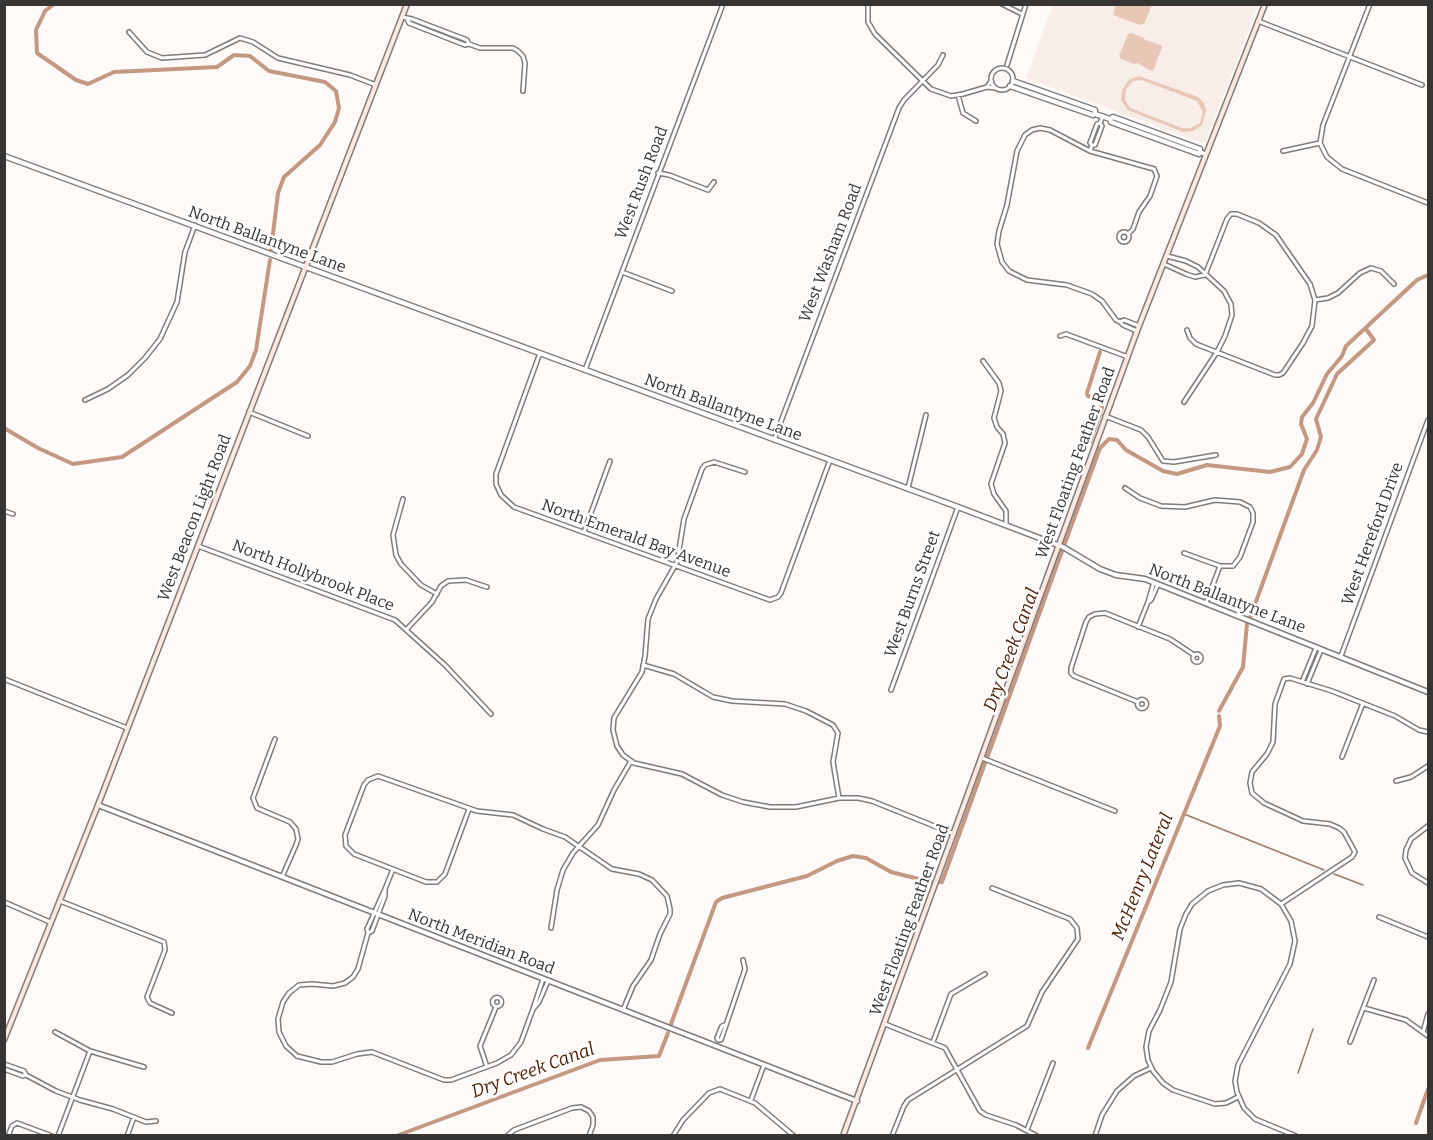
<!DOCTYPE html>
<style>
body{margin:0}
#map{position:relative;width:1433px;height:1140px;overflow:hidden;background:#fdfaf8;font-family:Bitter,serif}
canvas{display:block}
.frame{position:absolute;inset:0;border:6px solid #363534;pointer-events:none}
</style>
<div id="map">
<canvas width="1433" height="1140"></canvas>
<div class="frame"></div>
</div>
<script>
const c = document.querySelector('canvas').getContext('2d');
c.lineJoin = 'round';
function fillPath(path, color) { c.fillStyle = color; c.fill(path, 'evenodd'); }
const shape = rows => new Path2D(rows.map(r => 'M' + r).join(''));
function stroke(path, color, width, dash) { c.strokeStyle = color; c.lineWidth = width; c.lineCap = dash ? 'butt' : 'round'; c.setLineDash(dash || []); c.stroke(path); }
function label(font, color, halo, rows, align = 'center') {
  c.font = font + ' Bitter,serif'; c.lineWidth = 5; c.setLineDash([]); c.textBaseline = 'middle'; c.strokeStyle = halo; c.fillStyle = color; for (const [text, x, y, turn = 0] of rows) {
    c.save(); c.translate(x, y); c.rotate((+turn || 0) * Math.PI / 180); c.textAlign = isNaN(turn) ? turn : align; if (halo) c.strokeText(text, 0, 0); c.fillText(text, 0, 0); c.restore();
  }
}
const built = shape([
 [1053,5,1258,5,1205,144,1026,78]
]);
const green = shape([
 [1116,4,1152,4,1152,5,1144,24,1140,25,1113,15],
 [1131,33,1144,38,1145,40,1161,45,1162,47,1154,69,1151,71,1137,63,1134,64,1121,59,1119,56,1128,34],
 [1139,76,1198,97,1204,103,1206,111,1202,125,1193,131,1183,132,1128,110,1121,100,1122,90,1129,80],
 [1142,80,1197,101,1203,112,1200,123,1191,128,1182,128,1130,108,1125,100,1126,89,1133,81]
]);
const stream = shape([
 [1184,814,1324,870],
 [1334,874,1363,885],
 [1298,1073,1313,1029]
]);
const canal = shape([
 [54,4,45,11,36,30,37,53,76,80,88,84,114,72,217,67,234,55,250,56,269,71,325,82,336,91,339,108,335,122,320,145,284,177,278,193,271,250],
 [4,428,38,448,73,464,122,457,237,382,250,366,256,350,270,260],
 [1090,442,1102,408,1101,402,1088,396,1087,393,1100,352],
 [1065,543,1100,448,1109,439,1117,440,1126,450,1163,471,1177,474,1207,465,1270,472,1290,467,1302,454,1307,439,1301,424,1302,417,1313,403,1327,374,1342,356,1346,346,1417,280,1428,275],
 [1250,618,1304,470,1317,450,1321,437,1316,419,1337,374,1374,340,1366,329],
 [1219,711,1243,667,1247,624],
 [987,758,1062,551],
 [939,882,942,882,985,763],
 [671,1024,716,902,722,898,807,876,837,861,853,856,866,858,891,872,931,882],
 [1088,1048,1220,726,1219,716],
 [1416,1123,1428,1089],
 [396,1136,600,1060,659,1056,668,1033]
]);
const minor = shape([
 [868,4,868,22,875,34,931,89,951,96,963,94,987,87],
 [1002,4,1022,14],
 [1370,4,1323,125,1320,143,1327,157,1342,169,1428,203],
 [402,17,412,19,467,40,469,44,465,45,409,23,407,19],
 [1258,21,1422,85],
 [129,32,147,52,162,58,205,55,240,38,253,42,278,58,350,75,376,85],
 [469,44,480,48,513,48,518,51,523,56,525,63,523,91],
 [1007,65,1026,4],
 '991 79a11 11 0 1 1 22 0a11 11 0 1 1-22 0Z',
 [991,81,987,87,995,88],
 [958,95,963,113,976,121],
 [1092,145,1095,145,1102,126,1100,123],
 [1090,151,1092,145,1090,143,1097,124,1100,123,1103,116],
 [1283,151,1320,143],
 [658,173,669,175,708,190,714,182],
 '1119 237a5 5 0 1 1 10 0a5 5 0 1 1-10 0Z',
 [1167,256,1186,261,1198,267,1224,291,1231,304,1232,315,1225,336,1217,352,1184,402],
 [1164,264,1186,274,1195,277,1205,275],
 [622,272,672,291],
 [1205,275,1227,219,1231,214,1237,214,1259,223,1276,235,1310,284,1315,300],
 [1120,322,1116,320,1102,301,1092,294,1067,285,1027,280,1009,271,1002,262,997,244,999,231,1007,205,1017,151,1025,135,1032,130,1040,128,1050,130,1090,151,1154,169,1157,176,1150,196,1139,212,1133,229,1128,234],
 [1187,330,1190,338,1196,344,1275,375,1279,375,1283,373,1303,343,1312,326,1315,300,1328,298,1338,293,1360,273,1371,268,1381,271,1394,284],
 [1137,331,1123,325,1120,322,1124,320,1139,326],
 [1060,336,1066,334,1128,357],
 [540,353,496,474,496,484,501,495,514,507,770,600,778,597,781,593,830,460],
 [983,361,999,383,1001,391,994,418,997,427,1003,434,1005,443,991,484,994,494,1006,511,1006,525],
 [585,370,723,4],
 [85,400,108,389,128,375,145,358,160,339,177,302,185,252,195,225],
 [249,412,308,436],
 [1105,416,1141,430,1148,437,1163,461,1174,462,1216,455],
 [774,440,899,108,904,100,938,65,943,55],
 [745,472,714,462,705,465,702,469,684,519,677,562,656,599,648,619,645,656,642,672,614,718,613,730,617,746,623,755,634,763,682,774,722,795,743,802,770,807,796,807,839,798,858,798,872,801,954,834],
 [908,488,926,415],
 [1125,488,1140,498,1161,506,1185,507,1215,500,1240,502,1250,507,1253,513,1253,522,1240,557,1233,566,1220,566,1184,553],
 [403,499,393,535,396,555,401,564,421,585,437,594],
 [4,511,13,514],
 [584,532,610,461],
 [198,546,395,620,445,665,491,714],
 [1154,582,1148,602,1151,600,1158,584],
 [1206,603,1220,566],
 [1138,627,1148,602],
 [407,629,432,602,441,586,448,581,466,580,487,587],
 '1193 658a4 4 0 1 1 8 0a4 4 0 1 1-8 0Z',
 [1341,656,1428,420],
 [643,665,674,674,713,697,732,701,785,704,806,711,833,725,838,733,833,762,839,798],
 [4,679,127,728],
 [1302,682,1316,648],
 [1307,684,1321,650],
 [891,690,958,507],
 '1137.5 704a4.5 4.5 0 1 1 9 0a4.5 4.5 0 1 1-9 0Z',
 [1138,702,1074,676,1071,673,1071,668,1086,622,1089,617,1095,614,1105,613,1170,639,1194,655],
 [275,739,253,798,257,808,290,822,296,829,298,839,296,845,282,877],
 [1342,757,1363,703],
 [982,758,1115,811],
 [1396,781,1411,777,1428,766],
 [469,809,445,874,437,882,426,882,354,854,346,846,345,835,364,785,368,780,378,776,477,811,513,815,543,829,565,837,612,869,639,874,652,880,667,896,670,909,670,914,660,934,651,960,633,986,623,1010],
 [1428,826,1411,839,1406,850,1405,858,1412,873,1428,883],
 [385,889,393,869],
 [60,901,164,942,165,950,147,997,150,1003,172,1013],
 [4,902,50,922],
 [1281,904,1352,857,1355,852,1344,832,1339,828,1330,824,1303,821,1264,803,1252,793,1250,783,1252,772,1267,754,1273,742,1275,704,1284,679,1290,678,1332,691,1395,716,1419,730,1428,732],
 [1379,917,1428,937],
 [551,928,557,890,563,870,573,853,598,825,614,790,631,761],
 [368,933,372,931,385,896,385,889,367,929,368,933,358,969,353,977,345,983,333,986,312,984,299,985,289,993,283,1002,278,1019,279,1032,286,1046,297,1056,321,1062,332,1062,357,1054,372,1052,444,1080,451,1080,497,1063,511,1055,521,1042,533,1009],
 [543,979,533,1009,539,1002,548,981],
 '492.5 1002a4.5 4.5 0 1 1 9 0a4.5 4.5 0 1 1-9 0Z',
 [1364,1008,1406,1020,1428,1036],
 [885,1024,945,1048,980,1111,986,1115,1016,1125,1037,1136],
 [725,1025,722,1026,717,1038,718,1040,721,1040,745,969,743,960],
 [55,1032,90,1051,144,1067],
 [1423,1032,1428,1014],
 [933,1042,951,994,985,974],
 [1350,1042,1374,980],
 [4,1064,24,1071,26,1075,23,1076,4,1069],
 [487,1067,480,1046,496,1007],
 [26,1075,56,1091,80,1100,113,1109,146,1122,156,1121],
 [1238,1097,1226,1103,1215,1104,1173,1090,1163,1083,1153,1071,1148,1060,1146,1047,1149,1031,1160,1010,1171,982,1180,929,1186,914,1192,904,1208,891,1223,885,1239,883,1261,889,1281,904,1291,921,1295,941,1290,964,1238,1065,1235,1081,1237,1092,1244,1108,1255,1119,1296,1136],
 [751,1100,764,1065],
 [1027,1130,1053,1063],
 [8,1136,12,1126,17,1123,52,1136],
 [58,1136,90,1051],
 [127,1136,134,1117],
 [507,1136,514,1130,572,1108,581,1107,589,1111,593,1117,593,1125,589,1136],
 [673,1136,683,1120,709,1093,720,1089,755,1103,794,1136],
 [892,1136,904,1106,908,1100,1027,1026,1042,992,1078,939,1077,928,1070,919,992,888],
 [1095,1136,1102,1115,1117,1091,1134,1076,1151,1068]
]);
const tertiary = shape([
 [1013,81,1095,110,1095,114],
 [1010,86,1093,115,1095,114,1110,119,1111,122,1199,154,1200,152,1205,154],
 [1110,119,1113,117,1200,149,1200,152],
 [4,156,958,507,1063,547,1100,569,1116,575,1145,579,1428,692],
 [98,805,857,1101]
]);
const secondary = shape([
 [4,1040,98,805,407,4],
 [843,1136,1137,331,1265,4]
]);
const streetNames = [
 ["West Rush Road",642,183,-69],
 ["North Ballantyne Lane",267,240,20],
 ["West Washam Road",831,253,-69],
 ["North Ballantyne Lane",723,408,20],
 ["West Floating Feather Road",1076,463,-70],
 ["West Beacon Light Road",195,518,-69],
 ["West Hereford Drive",1373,534,-70],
 ["North Emerald Bay Avenue",636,539,20],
 ["North Hollybrook Place",313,576,21],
 ["West Burns Street",913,594,-70],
 ["North Ballantyne Lane",1227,599,21],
 ["West Floating Feather Road",910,920,-70],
 ["North Meridian Road",481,942,21]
];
const waterNames = [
 ["Dry Creek Canal",1012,650,-70],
 ["McHenry Lateral",1143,877,-68],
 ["Dry Creek Canal",533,1071,-20]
];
fillPath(built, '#f8ede7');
fillPath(green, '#e8c7b7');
stroke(stream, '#9a7a6b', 1.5);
stroke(canal, '#c59882', 4);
stroke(minor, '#7f7c7b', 6);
stroke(tertiary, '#7f7c7b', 7);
stroke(secondary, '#7f7c7b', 7);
stroke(minor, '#fff', 3);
stroke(tertiary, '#fff', 4);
stroke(secondary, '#fde9e0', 4);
label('16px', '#363534', '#fff', streetNames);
label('italic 18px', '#4d2208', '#fff', waterNames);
</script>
